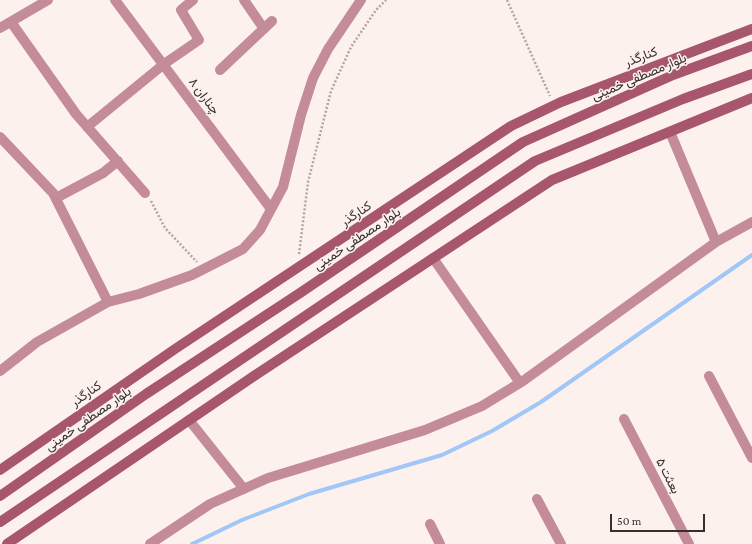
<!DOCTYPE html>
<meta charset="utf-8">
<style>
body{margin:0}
#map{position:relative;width:752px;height:544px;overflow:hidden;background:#fdf1ed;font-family:"Crimson Pro",serif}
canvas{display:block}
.scale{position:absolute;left:610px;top:514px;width:95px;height:18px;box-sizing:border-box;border:2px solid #352f2d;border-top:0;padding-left:5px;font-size:12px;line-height:14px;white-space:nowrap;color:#352f2d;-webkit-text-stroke:3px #fdf1ed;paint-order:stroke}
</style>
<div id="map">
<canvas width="752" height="544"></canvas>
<div class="scale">50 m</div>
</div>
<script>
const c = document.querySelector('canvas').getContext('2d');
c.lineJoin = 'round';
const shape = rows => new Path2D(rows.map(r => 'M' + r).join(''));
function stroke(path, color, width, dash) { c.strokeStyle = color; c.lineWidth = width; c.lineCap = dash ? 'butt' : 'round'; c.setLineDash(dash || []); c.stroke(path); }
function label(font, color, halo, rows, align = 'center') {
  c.font = font + ' "Crimson Pro",Vazirmatn,serif'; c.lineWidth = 3; c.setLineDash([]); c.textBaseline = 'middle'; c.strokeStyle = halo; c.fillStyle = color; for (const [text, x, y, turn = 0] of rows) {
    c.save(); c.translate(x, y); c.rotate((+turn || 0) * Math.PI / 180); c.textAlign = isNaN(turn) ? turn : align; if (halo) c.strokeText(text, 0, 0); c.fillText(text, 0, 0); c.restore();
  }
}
const stream = shape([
 [192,544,242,520,309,494,442,455,492,431,541,402,752,255]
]);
const path = shape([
 [507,0,550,96],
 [151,201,165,228,197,262],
 [299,254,308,182,331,91,351,47,376,10,386,0]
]);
const street = shape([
 [115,0,271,209],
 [244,0,264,29],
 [11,22,76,114,145,193],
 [0,28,48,0],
 [220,70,272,21],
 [87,127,164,64,199,40,181,10,193,0],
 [670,132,716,242],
 [0,137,53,193,108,302],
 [56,198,103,173,118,161],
 [433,258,520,383],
 [0,371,37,342,108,302,139,294,192,275,243,249,260,230,283,187,301,115,313,78,328,49,361,0],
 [709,376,752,458],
 [624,419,689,544],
 [189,420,244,489],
 [537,499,561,544],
 [430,524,440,544],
 [150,544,210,504,268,478,425,430,482,406,523,381,716,242,752,222]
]);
const secondary = shape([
 [0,470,175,349,511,126,561,102,752,29],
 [0,496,146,394,300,293,523,142,673,75,752,46],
 [0,522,535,161,683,99,752,74],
 [7,544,254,376,552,180,752,98]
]);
const streetNames = [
 ["کنارگذر",641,57,-21],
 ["بلوار مصطفی خمینی",639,77,-23],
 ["چناران ۸",204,96,53],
 ["کنارگذر",356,214,-34],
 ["بلوار مصطفی خمینی",357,239,-34],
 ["کنارگذر",86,394,-35],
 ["بلوار مصطفی خمینی",88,419,-35],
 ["بعثت ۵",668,476,63]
];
stroke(stream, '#a1c7f8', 4);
stroke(path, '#afa6a2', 2.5, [2, 2]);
stroke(street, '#c48b99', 10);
stroke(secondary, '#a7566d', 10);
label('13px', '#352f2d', '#fdf1ed', streetNames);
</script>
